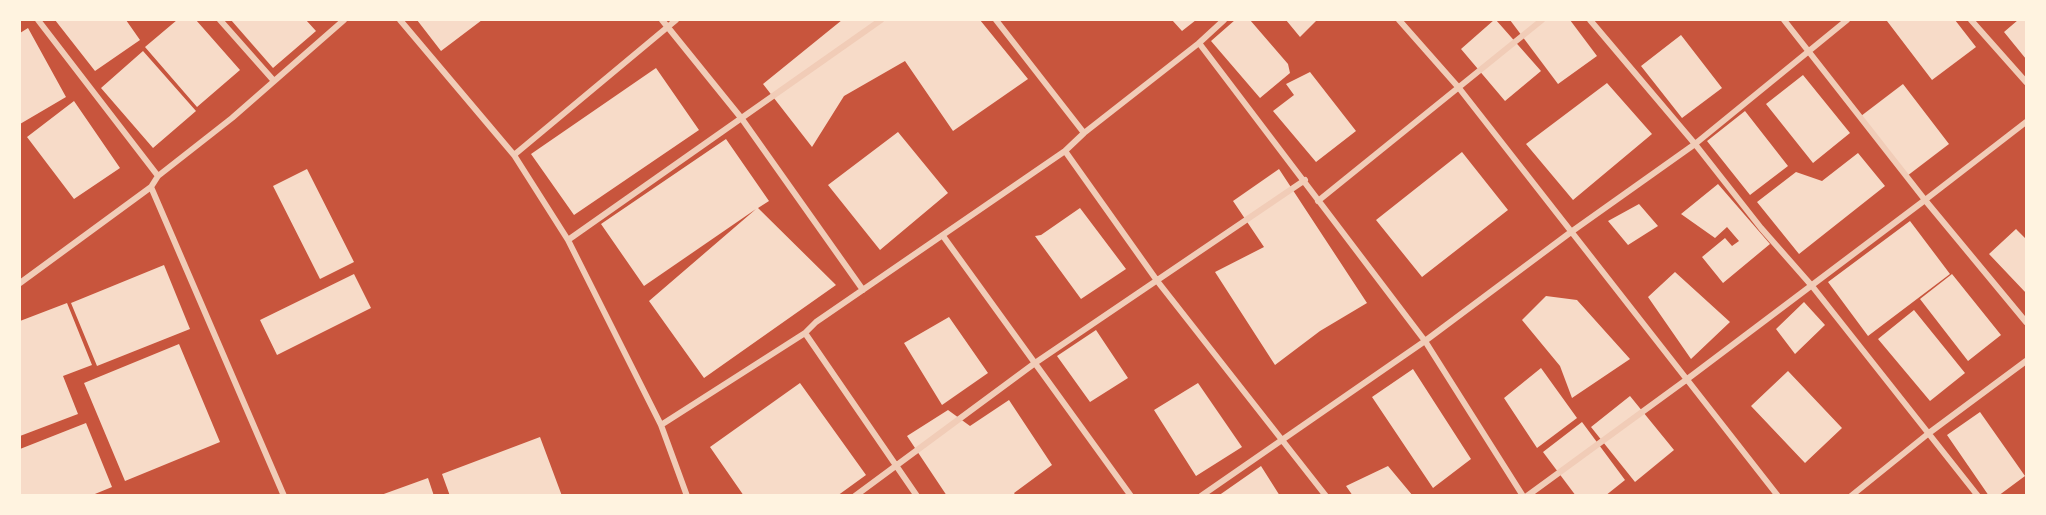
<!DOCTYPE html>
<style>
body{margin:0}
#map{position:relative;width:2046px;height:515px;overflow:hidden;background:#c8553d;font-family:"Golos Text",sans-serif}
canvas{display:block}
.frame{position:absolute;inset:0;border:21px solid #fff3e0;pointer-events:none}
</style>
<div id="map">
<canvas width="2046" height="515"></canvas>
<div class="frame"></div>
</div>
<script>
const c = document.querySelector('canvas').getContext('2d');
c.lineJoin = 'round';
function fillPath(path, color) { c.fillStyle = color; c.fill(path, 'evenodd'); }
const shape = rows => new Path2D(rows.map(r => 'M' + r).join(''));
function stroke(path, color, width, dash) { c.strokeStyle = color; c.lineWidth = width; c.lineCap = dash ? 'butt' : 'round'; c.setLineDash(dash || []); c.stroke(path); }
const building = shape([
 [55,20,126,20,140,40,95,71],
 [177,20,196,20,240,70,197,107,145,47],
 [231,20,306,20,316,31,273,68],
 [417,20,482,20,441,51],
 [842,20,980,20,1028,79,953,131,905,61,844,96,812,147,763,84],
 [1172,20,1196,20,1182,31],
 [1235,20,1250,20,1288,64,1290,73,1260,98,1211,41],
 [1286,20,1317,20,1300,37],
 [1494,20,1496,20,1541,71,1505,101,1461,49],
 [1510,20,1570,20,1597,56,1558,84],
 [1889,20,1955,20,1976,47,1932,80,1887,21],
 [2018,20,2026,20,2026,59,2004,32],
 [28,28,66,97,20,124,20,33],
 [1681,35,1722,88,1682,118,1641,66],
 [143,51,196,111,153,148,101,88],
 [656,68,699,130,574,215,531,154],
 [1310,72,1356,131,1316,162,1273,111,1294,95,1286,84],
 [1803,75,1850,133,1813,163,1766,104],
 [1607,83,1652,134,1573,200,1526,144],
 [1903,84,1949,144,1907,176,1861,116],
 [74,101,120,168,74,199,27,137],
 [1745,111,1788,166,1750,195,1707,141],
 [898,132,948,193,880,250,828,185],
 [726,139,769,201,758,208,836,285,704,378,649,301,756,209,644,286,601,224],
 [1462,152,1508,210,1422,277,1376,220],
 [1858,153,1885,186,1799,254,1757,202,1796,172,1822,181],
 [307,169,354,262,320,279,273,186],
 [1279,169,1367,303,1320,331,1275,365,1215,272,1264,247,1233,201],
 [1718,184,1770,244,1723,283,1702,257,1725,238,1732,246,1739,241,1727,227,1715,238,1681,214],
 [1639,204,1658,226,1628,245,1608,221],
 [1080,208,1126,269,1081,299,1035,236,1041,235],
 [1910,221,1950,274,1868,336,1828,282],
 [2016,229,2026,239,2026,293,1989,254],
 [164,265,190,329,97,366,71,303],
 [1675,272,1730,322,1691,359,1648,297],
 [354,274,371,308,277,355,260,320],
 [1952,274,2001,335,1968,361,1920,299],
 [1546,296,1577,300,1630,359,1572,398,1560,366,1522,320],
 [1804,302,1825,325,1795,354,1776,329],
 [67,303,92,365,63,376,78,414,20,436,20,321],
 [1914,310,1965,373,1930,401,1878,339],
 [949,317,988,373,942,405,904,343],
 [1096,330,1128,378,1090,402,1057,356],
 [179,344,220,442,125,481,84,383],
 [1541,368,1577,418,1537,448,1504,398],
 [1413,369,1471,459,1433,488,1372,397],
 [1788,371,1842,428,1805,463,1751,406],
 [800,383,866,475,837,496,744,496,710,447],
 [1198,383,1242,447,1196,476,1154,410],
 [1630,396,1674,450,1635,482,1591,427],
 [1009,400,1052,465,1014,493,1016,496,947,496,907,436,948,410,970,426],
 [1980,412,2025,476,1998,496,1989,496,1947,435],
 [1582,422,1625,480,1605,496,1576,496,1543,452],
 [86,423,112,487,90,496,20,496,20,449],
 [540,437,562,496,450,496,442,474],
 [1261,466,1280,496,1218,496],
 [1388,466,1413,496,1353,496,1346,486],
 [428,478,434,496,381,496,381,495]
]);
const minor = shape([
 [38,20,158,176],
 [220,20,274,81],
 [400,20,514,155,568,240,661,425,687,496],
 [662,20,742,119,863,290],
 [996,20,1084,133],
 [1399,20,1459,88,1778,496],
 [1590,20,1695,144,1761,228,1812,286,1978,496],
 [1971,20,2026,82],
 [1199,43,1425,341,1523,496],
 [2026,122,1925,200,2026,322],
 [1065,151,1158,282,1326,496],
 [514,155,676,20],
 [151,187,284,496],
 [1318,201,1542,20],
 [943,236,1131,496],
 [568,240,881,20],
 [20,283,151,187,158,176,232,118,344,20],
 [661,425,805,333],
 [855,496,1035,363,1305,180],
 [917,496,805,333,816,322,1065,151,1084,133,1199,43,1224,20],
 [1201,496,1425,341,1571,232,1695,144,1847,20],
 [1527,496,1686,380,1925,200,1784,20],
 [1851,496,1929,433,2026,361]
]);
fillPath(building, '#f7dbc8');
stroke(minor, '#f1ccb7', 6);
</script>
